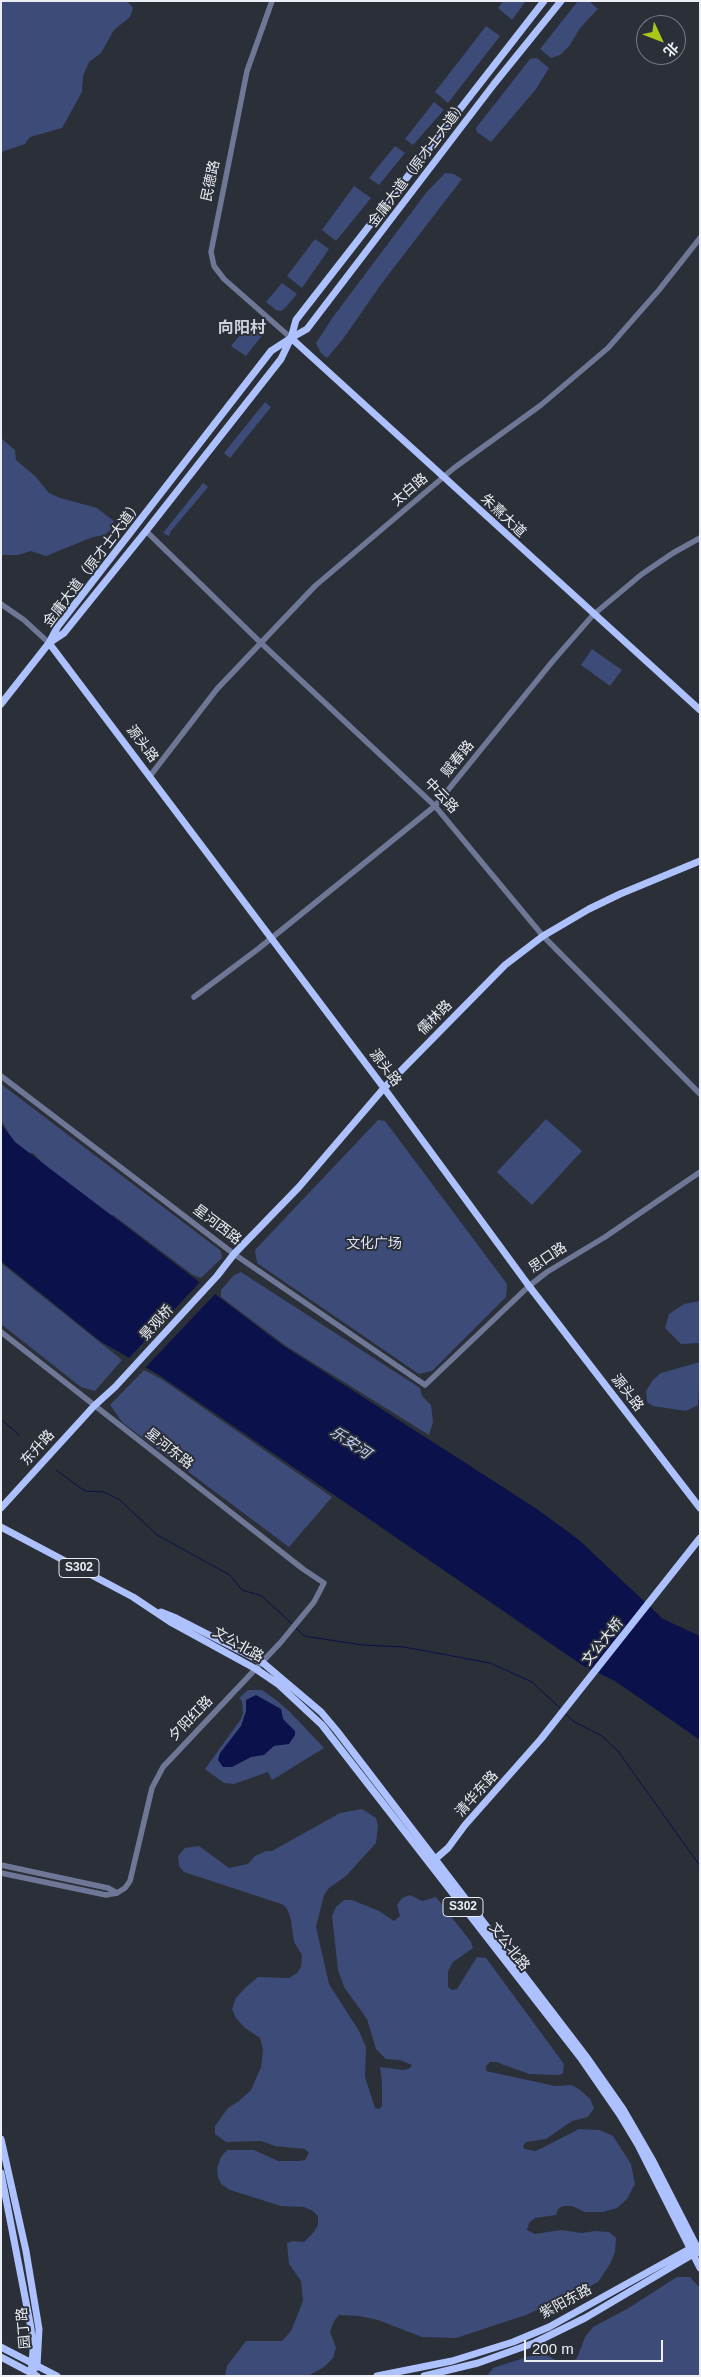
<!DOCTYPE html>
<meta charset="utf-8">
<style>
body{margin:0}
#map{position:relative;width:701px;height:2377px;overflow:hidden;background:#2b2f38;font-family:Arial,"Noto Sans SC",sans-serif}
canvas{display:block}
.frame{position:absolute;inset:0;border:2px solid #ebeef4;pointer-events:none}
.north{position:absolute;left:636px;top:15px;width:50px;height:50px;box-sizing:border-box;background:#2b2f38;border:1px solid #787b83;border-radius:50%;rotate:133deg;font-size:14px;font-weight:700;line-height:20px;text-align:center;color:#ebeef4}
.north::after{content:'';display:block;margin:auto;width:18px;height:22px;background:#a9c719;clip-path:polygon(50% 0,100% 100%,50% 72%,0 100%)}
.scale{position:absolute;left:524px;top:2340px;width:139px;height:22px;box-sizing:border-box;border:2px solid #ebeef4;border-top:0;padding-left:6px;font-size:15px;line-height:18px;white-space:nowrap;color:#ebeef4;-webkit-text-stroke:4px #2b2f38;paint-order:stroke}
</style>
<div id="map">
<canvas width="701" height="2377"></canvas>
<div class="frame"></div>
<div class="north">北</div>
<div class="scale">200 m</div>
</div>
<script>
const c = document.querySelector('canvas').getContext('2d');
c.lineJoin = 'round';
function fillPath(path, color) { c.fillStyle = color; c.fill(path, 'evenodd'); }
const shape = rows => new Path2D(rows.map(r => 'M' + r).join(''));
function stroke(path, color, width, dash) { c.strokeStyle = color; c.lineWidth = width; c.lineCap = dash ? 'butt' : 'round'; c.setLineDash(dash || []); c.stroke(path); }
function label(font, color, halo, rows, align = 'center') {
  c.font = font + ' Arial,"Noto Sans SC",sans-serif'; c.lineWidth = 4; c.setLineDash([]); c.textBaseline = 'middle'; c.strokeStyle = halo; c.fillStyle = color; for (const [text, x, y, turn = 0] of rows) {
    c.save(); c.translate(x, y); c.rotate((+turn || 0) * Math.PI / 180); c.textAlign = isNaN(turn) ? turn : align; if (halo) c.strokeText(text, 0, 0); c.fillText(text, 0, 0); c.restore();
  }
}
const green = shape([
 [1,1,127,1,133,8,130,17,114,30,101,53,89,62,83,76,82,92,62,128,30,137,25,144,1,152],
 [503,1,526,1,512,20,498,8],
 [578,1,589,1,598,9,580,28,570,45,560,55,551,58,540,49],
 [486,26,500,36,448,103,435,92],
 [537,58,549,68,536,89,491,142,477,132,476,128,530,59],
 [434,102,444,110,413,145,405,139],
 [395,146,405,153,379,185,369,178],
 [445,173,454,174,462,179,382,283,343,339,327,358,321,353,316,343,333,317,426,193],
 [354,186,371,198,336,241,322,230],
 [315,239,329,249,302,288,287,276],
 [282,283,297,294,285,308,281,311,276,310,266,302],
 [248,325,255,331,258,329,264,333,246,356,231,346],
 [265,402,271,407,230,458,224,453],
 [1,438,15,450,16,460,35,476,49,493,60,498,97,508,114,521,110,530,105,535,93,537,46,556,31,551,18,555,1,555],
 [203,483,208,487,171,531,169,536,163,533],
 [592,649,622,670,610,686,581,665],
 [1,1084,221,1251,222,1258,201,1278,193,1275,113,1215,102,1215,53,1174,33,1153,26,1153,16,1145,1,1120],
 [546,1119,582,1151,532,1205,497,1172],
 [378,1120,385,1121,507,1284,506,1297,432,1371,419,1374,257,1263,255,1250],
 [1,1263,122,1360,95,1391,81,1387,1,1324],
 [241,1272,420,1388,422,1396,431,1405,433,1422,429,1435,286,1346,221,1297,221,1290,234,1275],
 [700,1301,700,1343,681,1344,665,1328,669,1314,684,1304],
 [700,1362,698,1405,686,1411,653,1406,647,1402,646,1391,653,1380,661,1373],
 [144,1370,163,1380,332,1497,289,1547,123,1423,110,1405],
 [248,1690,262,1690,276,1700,289,1711,324,1748,272,1780,268,1772,234,1784,224,1783,205,1769,241,1719,243,1713,242,1701,239,1698],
 [362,1809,376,1818,378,1826,376,1843,346,1876,329,1888,324,1895,316,1927,329,1984,359,2031,366,2047,365,2077,375,2108,379,2109,382,2106,382,2083,380,2067,403,2070,409,2069,412,2065,400,2060,386,2059,376,2049,367,2019,344,1987,338,1970,332,1916,336,1907,344,1900,352,1900,379,1911,394,1921,400,1916,397,1905,402,1898,410,1895,422,1901,436,1897,471,1942,473,1948,453,1962,448,1971,448,1987,452,1990,457,1989,477,1957,486,1958,564,2064,563,2073,560,2075,529,2074,496,2062,490,2062,486,2066,486,2071,555,2086,571,2085,579,2089,590,2099,594,2108,588,2117,572,2121,546,2139,526,2142,523,2146,524,2149,535,2151,542,2148,579,2129,600,2130,613,2136,631,2164,635,2184,627,2199,617,2208,603,2212,585,2212,572,2206,563,2206,558,2209,556,2215,535,2218,529,2223,527,2230,535,2234,561,2230,582,2233,595,2231,609,2232,616,2238,615,2252,610,2264,598,2282,589,2287,526,2315,456,2338,422,2337,378,2320,359,2316,339,2315,334,2321,330,2332,336,2348,333,2358,324,2367,308,2376,225,2376,227,2366,246,2341,282,2341,291,2331,303,2301,301,2281,289,2264,287,2243,292,2241,304,2242,313,2233,318,2225,318,2216,313,2211,304,2207,281,2206,230,2190,221,2184,218,2177,217,2168,221,2157,227,2150,254,2150,278,2161,298,2161,305,2160,309,2153,305,2149,275,2146,261,2141,226,2142,215,2134,215,2126,228,2108,239,2101,251,2090,261,2067,263,2050,260,2038,245,2028,236,2018,232,2009,236,1998,246,1987,258,1977,289,1978,297,1973,301,1967,302,1955,294,1942,291,1920,288,1911,284,1905,184,1872,179,1866,178,1856,185,1848,199,1846,229,1868,248,1864,255,1856,266,1851,272,1851,340,1813],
 [677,2277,690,2277,700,2288,700,2376,487,2376,493,2368,533,2355,545,2354,557,2361,572,2362,577,2358,585,2337,593,2327,627,2309]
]);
const water = shape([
 [1,1124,15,1142,282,1345,537,1509,579,1540,663,1619,700,1636,700,1740,615,1681,582,1665,159,1375,100,1341,1,1261],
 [256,1695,281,1709,283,1719,295,1731,295,1735,289,1744,274,1746,264,1755,251,1757,232,1767,223,1767,218,1760,220,1753,241,1726,246,1711,246,1700]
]);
const pier = shape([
 [201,1281,217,1292,144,1369,127,1360]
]);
const stream = shape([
 [1,1419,20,1436],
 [56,1470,79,1487,86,1491,104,1492,120,1500,157,1535,230,1575,242,1590,262,1596,292,1624],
 [295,1627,304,1636,363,1645,404,1647,490,1663,532,1682,561,1709],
 [565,1713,573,1721,602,1736,618,1751,700,1866]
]);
const minor = shape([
 [272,1,247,71,211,252,214,266,224,279,291,338],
 [146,531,260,642,435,806,543,936,700,1094],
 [1,604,24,620,49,643],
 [150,776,217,689,315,586,454,468,541,405,608,348,659,290,700,238],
 [194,997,258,949,435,806,552,662,593,615,642,574,673,553,700,538],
 [1,1076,234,1254,425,1385,529,1286,547,1272,605,1237,700,1172],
 [1,1332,303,1569,324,1583,314,1602,281,1642,163,1767,152,1788,130,1881,125,1888,117,1893,106,1895,1,1873],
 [1,1865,108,1888,117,1893]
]);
const major = shape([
 [291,338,700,710],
 [49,643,384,1088,529,1286,700,1508],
 [49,643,64,633,146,531,281,359,291,338,307,329,494,84,561,1],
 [1,704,49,643,58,626,271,351,291,338,296,320,544,1],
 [1,1508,94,1406,115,1387,217,1276,234,1254,299,1187,384,1088,505,965,543,936,589,909,620,894,700,861],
 [1,1527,133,1597,172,1623,256,1669,278,1684,322,1725,580,2057,620,2115,638,2145,700,2268],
 [161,1612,176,1618,262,1662,321,1712,337,1731,588,2059,623,2109,653,2161,700,2253],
 [433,1861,448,1848,465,1825,541,1739,700,1538],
 [1,2139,26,2251,39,2329,37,2366,31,2373],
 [1,2173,31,2328,33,2351,31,2372],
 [1,2347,57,2376],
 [1,2357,37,2376],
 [377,2376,452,2361,513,2342,549,2327,693,2247],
 [424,2376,478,2363,534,2343,585,2318,695,2253]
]);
const shields = [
 [79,1568,40],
 [463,1907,40]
];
const shieldNames = [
 ["S302",79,1568],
 ["S302",463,1907]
];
const streetNames = [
 ["金庸大道（原才士大道）",418,164,-53],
 ["民德路",211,181,-78],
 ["太白路",410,490,-40],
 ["朱熹大道",503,516,43],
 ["金庸大道（原才士大道）",93,564,-53],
 ["源头路",142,744,53],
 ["赋春路",458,759,-51],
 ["中云路",441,796,47],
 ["儒林路",435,1018,-45],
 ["源头路",385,1068,53],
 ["星河西路",217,1225,37],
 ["思口路",548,1258,-34],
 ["景观桥",157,1323,-48],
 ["源头路",627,1393,52],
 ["东升路",38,1448,-48],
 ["星河东路",169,1449,38],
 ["文公大桥",603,1642,-51],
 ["文公北路",238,1645,29],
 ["夕阳红路",191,1719,-46],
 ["清华东路",477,1794,-48],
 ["文公北路",509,1947,52],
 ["紫阳东路",566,2302,-28],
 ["园丁路",24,2328,-95]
];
const parkNames = [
 ["文化广场",374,1244]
];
const waterNames = [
 ["乐安河",350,1443,34]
];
const quarterNames = [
 ["向阳村",242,329]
];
fillPath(green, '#3d4b79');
fillPath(water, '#0b114b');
fillPath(pier, '#2b2f38');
stroke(stream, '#0b114b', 1);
stroke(minor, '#6e7896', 5.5);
stroke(major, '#adc1fe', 7);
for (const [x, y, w] of shields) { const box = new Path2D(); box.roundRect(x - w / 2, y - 9.5, w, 19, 4); c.fillStyle = '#2b2f38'; c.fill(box); stroke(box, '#ebeef4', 1); }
label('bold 12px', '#ebeef4', null, shieldNames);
label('14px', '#ebeef4', '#2b2f38', streetNames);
label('14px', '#dde4f7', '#2b2f38', parkNames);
label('italic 15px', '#c4d1f6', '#2b2f38', waterNames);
label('bold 16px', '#cdd2de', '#2b2f38', quarterNames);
</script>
